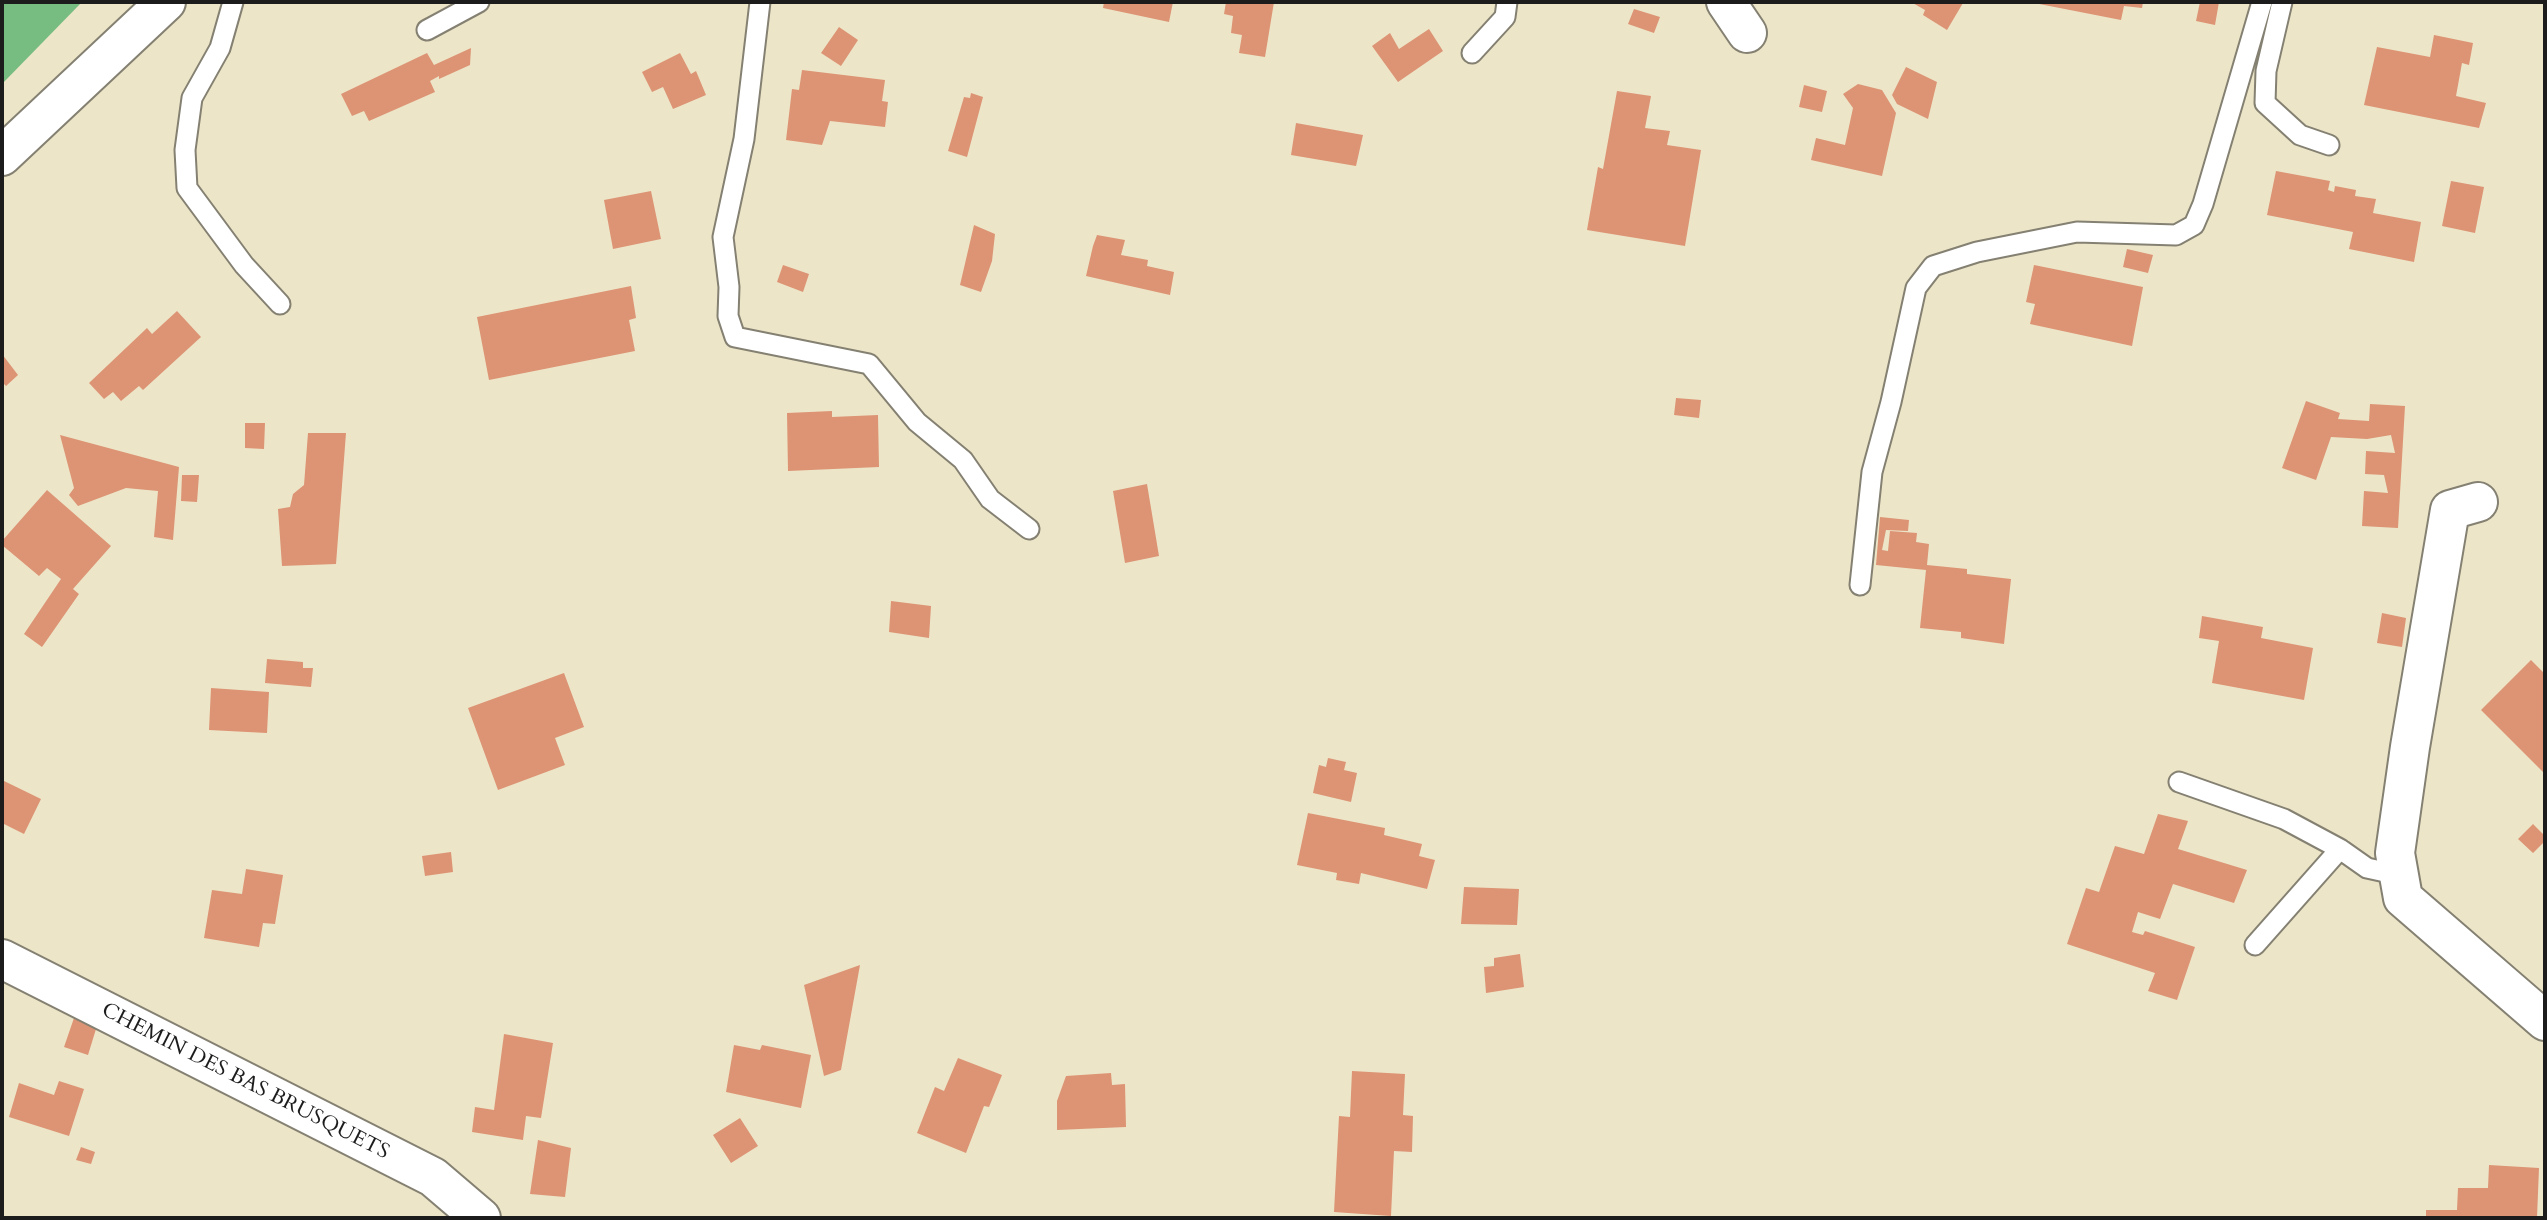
<!DOCTYPE html>
<style>
body{margin:0}
#map{position:relative;width:2547px;height:1220px;overflow:hidden;background:#ede5c8;font-family:Cardo,serif}
canvas{display:block}
.frame{position:absolute;inset:0;border:4px solid #1c1c1c;pointer-events:none}
</style>
<div id="map">
<canvas width="2547" height="1220"></canvas>
<div class="frame"></div>
</div>
<script>
const c = document.querySelector('canvas').getContext('2d');
c.lineJoin = 'round';
function fillPath(path, color) { c.fillStyle = color; c.fill(path, 'evenodd'); }
const shape = rows => new Path2D(rows.map(r => 'M' + r).join(''));
function stroke(path, color, width, dash) { c.strokeStyle = color; c.lineWidth = width; c.lineCap = dash ? 'butt' : 'round'; c.setLineDash(dash || []); c.stroke(path); }
function label(font, color, halo, rows, align = 'center') {
  c.font = font + ' Cardo,serif'; c.lineWidth = 5; c.setLineDash([]); c.textBaseline = 'middle'; c.strokeStyle = halo; c.fillStyle = color; for (const [text, x, y, turn = 0] of rows) {
    c.save(); c.translate(x, y); c.rotate((+turn || 0) * Math.PI / 180); c.textAlign = isNaN(turn) ? turn : align; if (halo) c.strokeText(text, 0, 0); c.fillText(text, 0, 0); c.restore();
  }
}
const forest = shape([
 [2,2,82,2,2,84]
]);
const building = shape([
 [1104,2,1173,2,1169,22,1103,8],
 [1226,2,1274,2,1265,57,1239,53,1242,35,1231,33,1233,16,1224,14],
 [1911,2,1961,2,1963,3,1947,30,1923,15,1925,10],
 [2029,2,2143,2,2142,8,2124,6,2121,20],
 [2200,2,2219,2,2215,25,2196,21],
 [1634,9,1660,17,1654,33,1628,24],
 [839,27,858,40,841,66,821,53],
 [1429,29,1443,51,1398,82,1372,46,1390,33,1399,49],
 [2434,35,2473,43,2469,65,2462,63,2456,96,2486,103,2479,128,2364,105,2377,47,2430,57],
 [471,48,470,65,439,79,439,76,430,81,435,92,369,121,364,111,352,116,341,94,427,53,434,65],
 [680,53,691,74,696,71,706,95,673,109,663,87,652,92,642,72],
 [1906,67,1937,82,1928,119,1897,104,1892,95],
 [802,70,885,80,882,101,888,102,885,127,830,121,822,145,786,140,792,89,799,90],
 [1858,84,1882,90,1896,113,1882,176,1811,160,1816,138,1845,145,1853,108,1843,94],
 [1804,85,1827,91,1822,112,1799,107],
 [1617,91,1651,96,1645,128,1670,131,1667,145,1701,150,1685,246,1587,230,1598,167,1603,169],
 [971,93,983,97,967,157,948,151,964,97,970,98],
 [1296,123,1363,135,1356,166,1291,155],
 [2276,171,2330,181,2328,190,2334,192,2335,186,2356,190,2355,196,2376,199,2373,213,2421,222,2414,262,2349,249,2353,232,2267,215],
 [2451,181,2484,187,2475,233,2442,226],
 [651,191,661,239,613,249,604,200],
 [974,225,995,234,992,261,981,292,960,285],
 [1097,235,1125,240,1121,255,1148,260,1147,266,1174,272,1170,295,1086,276,1093,246],
 [2127,249,2153,255,2148,273,2123,267],
 [783,265,809,274,803,292,777,282],
 [2034,265,2143,287,2132,346,2030,324,2035,304,2026,302],
 [631,286,636,318,629,320,635,351,489,380,477,317],
 [177,311,201,337,143,390,139,386,121,401,113,392,104,399,89,383,147,328,152,334],
 [2,354,18,375,6,386,2,382],
 [1676,398,1701,400,1699,418,1674,415],
 [2306,401,2340,413,2338,419,2369,421,2370,404,2405,406,2398,528,2362,526,2364,491,2388,493,2384,475,2365,474,2366,451,2395,453,2391,435,2367,439,2331,437,2316,480,2282,468],
 [832,411,832,417,878,415,879,467,788,471,787,413],
 [245,423,265,423,264,449,245,448],
 [308,433,346,433,336,564,282,566,278,509,290,507,293,494,304,485],
 [60,435,179,467,173,540,154,537,158,491,126,488,78,506,69,495,74,488],
 [182,475,199,475,197,502,181,501],
 [1147,484,1159,556,1125,563,1113,491],
 [47,490,111,546,73,589,79,594,42,647,24,634,61,579,47,568,39,576,2,545,2,541],
 [1880,517,1909,520,1908,531,1886,530,1882,550,1888,551,1890,531,1917,533,1916,542,1929,544,1927,565,1967,569,1967,574,2011,579,2004,644,1961,638,1961,632,1920,628,1926,570,1876,565],
 [891,601,931,606,929,638,889,632],
 [2382,613,2406,618,2402,647,2377,643],
 [2202,616,2263,627,2261,638,2313,648,2304,700,2212,683,2219,641,2199,638],
 [267,659,303,662,303,668,313,668,311,687,265,683],
 [2531,660,2545,674,2545,774,2481,710],
 [564,673,584,727,555,738,565,765,498,790,468,708],
 [211,688,269,692,267,733,209,730],
 [1328,758,1346,762,1344,770,1357,773,1351,802,1313,793,1319,765,1326,767],
 [2,780,41,799,24,834,2,823],
 [1308,813,1385,828,1384,835,1422,844,1419,856,1435,860,1427,889,1361,873,1359,884,1336,880,1337,873,1297,865],
 [2158,814,2188,821,2178,849,2247,870,2234,903,2173,884,2160,919,2138,912,2132,932,2143,935,2145,931,2195,947,2177,1000,2148,991,2155,973,2067,944,2086,888,2099,892,2115,846,2144,854],
 [2533,824,2545,836,2545,841,2533,853,2518,839],
 [451,852,453,872,425,876,422,856],
 [246,869,283,875,275,924,263,923,259,947,204,938,212,890,242,894],
 [1464,887,1519,889,1517,925,1461,924],
 [1520,954,1524,987,1486,993,1484,967,1494,966,1494,958],
 [860,965,841,1070,824,1076,804,985],
 [74,1018,96,1029,88,1055,64,1047],
 [504,1034,553,1043,541,1118,526,1116,523,1140,472,1132,475,1107,494,1110],
 [734,1045,760,1050,762,1045,811,1055,801,1108,726,1092],
 [958,1058,1002,1075,989,1107,984,1106,966,1153,917,1133,935,1087,944,1091],
 [1352,1071,1405,1074,1403,1115,1413,1116,1412,1152,1394,1151,1391,1216,1334,1212,1339,1116,1350,1117],
 [1111,1073,1112,1085,1125,1084,1126,1127,1057,1130,1057,1101,1066,1076],
 [59,1081,84,1089,69,1136,9,1117,19,1083,54,1095],
 [740,1118,758,1146,731,1163,713,1135],
 [538,1140,571,1148,565,1197,530,1194],
 [81,1147,95,1152,91,1164,76,1160],
 [2489,1165,2539,1168,2537,1218,2426,1218,2426,1210,2457,1210,2458,1188,2488,1188]
]);
const service = shape([
 [233,2,220,48,192,98,185,150,187,188,244,265,280,304],
 [760,2,744,139,723,237,729,287,728,316,735,337,869,364,917,422,963,460,990,499,1029,529],
 [2282,2,2266,71,2265,103,2300,135,2329,145],
 [427,30,479,2],
 [1472,53,1505,17,1507,2],
 [1860,585,1872,472,1891,402,1916,288,1933,266,1977,252,2077,232,2176,235,2194,225,2203,204,2262,2],
 [2179,782,2284,819,2340,849],
 [2255,945,2340,849,2367,868,2399,875]
]);
const minor = shape([
 [1726,2,1747,33],
 [2,156,166,2],
 [2478,502,2450,510,2410,747,2395,853,2403,898,2545,1021],
 [2,959,433,1177,481,1218]
]);
const streetNames = [
 ["CHEMIN DES BAS BRUSQUETS",245,1082,27]
];
fillPath(forest, '#77bd82');
fillPath(building, '#dc9474');
stroke(service, '#848072', 23);
stroke(minor, '#848072', 42);
stroke(service, '#fff', 19);
stroke(minor, '#fff', 38);
label('21px', '#1c1c1c', '#fff', streetNames);
</script>
